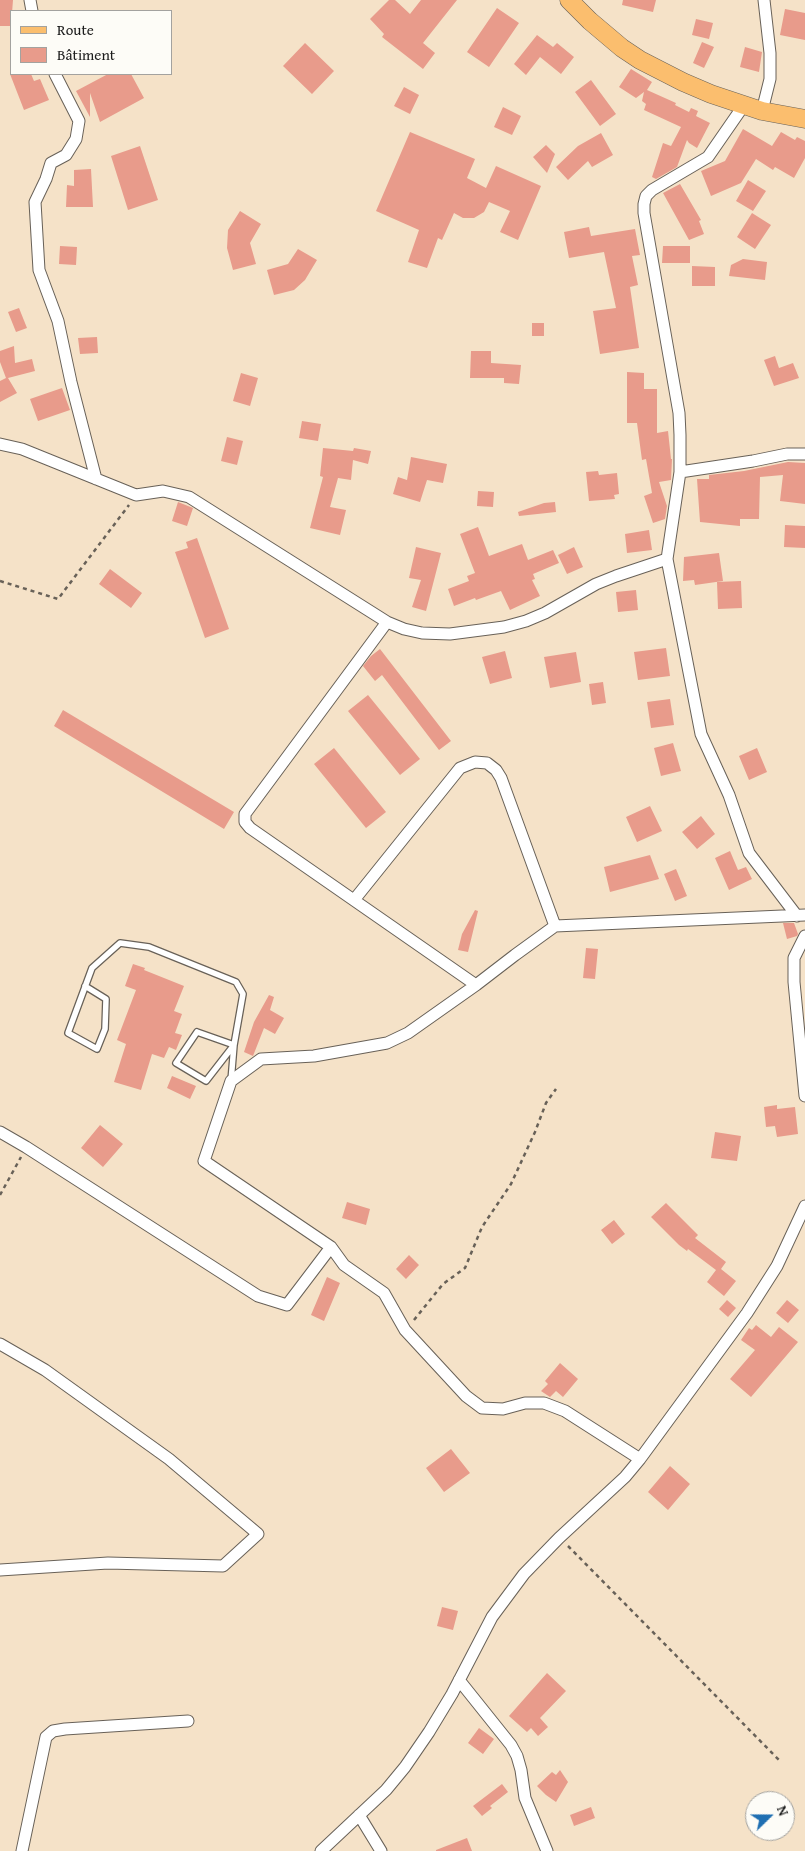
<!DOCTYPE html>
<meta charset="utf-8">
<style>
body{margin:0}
#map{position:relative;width:805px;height:1851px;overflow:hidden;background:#f5e2c8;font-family:"Gentium Book Plus",serif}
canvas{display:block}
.legend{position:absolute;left:10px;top:10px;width:162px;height:65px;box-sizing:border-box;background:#fdfcf7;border:1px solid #a3a29f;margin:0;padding:6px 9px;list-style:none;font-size:15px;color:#1c1c1c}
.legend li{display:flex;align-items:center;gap:10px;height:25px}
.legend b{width:25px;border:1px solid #a3a29f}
.north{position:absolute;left:745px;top:1791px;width:50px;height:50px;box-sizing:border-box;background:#fdfcf7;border:1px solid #a3a29f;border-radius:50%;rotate:68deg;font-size:14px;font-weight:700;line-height:20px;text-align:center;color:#1c1c1c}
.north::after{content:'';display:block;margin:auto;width:18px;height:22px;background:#1f6fb2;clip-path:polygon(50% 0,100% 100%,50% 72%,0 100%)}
</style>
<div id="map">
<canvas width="805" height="1851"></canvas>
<ul class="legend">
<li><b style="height:6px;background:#fbbe6e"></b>Route</li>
<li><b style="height:14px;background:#e89b8b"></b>Bâtiment</li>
</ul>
<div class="north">N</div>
</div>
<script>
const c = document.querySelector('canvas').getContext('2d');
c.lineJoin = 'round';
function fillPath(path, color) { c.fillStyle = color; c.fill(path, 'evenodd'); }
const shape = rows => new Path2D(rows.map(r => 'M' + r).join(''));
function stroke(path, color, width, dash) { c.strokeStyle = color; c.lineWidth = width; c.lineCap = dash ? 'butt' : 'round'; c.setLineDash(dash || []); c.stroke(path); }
const building = shape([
 [0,0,13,0,11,26,0,26],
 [389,0,395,0,410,14,421,0,457,0,423,43,435,53,423,69,382,37,384,34,370,19],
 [623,0,656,0,653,12,622,5],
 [497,8,519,23,489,67,467,52],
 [785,9,805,13,805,40,780,35],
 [696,19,713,23,709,39,692,35],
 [537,35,553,47,557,43,574,57,561,74,540,57,526,75,514,64],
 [702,42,714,47,704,68,693,63],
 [305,43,334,71,312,94,283,66],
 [745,47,762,52,759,72,740,67],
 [631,69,652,82,647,90,676,103,675,105,689,112,691,108,698,111,696,116,710,123,697,148,689,143,687,140,677,167,656,179,652,177,663,143,671,146,681,127,644,110,646,104,642,101,644,92,636,98,619,87],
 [10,74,31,74,34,81,40,79,49,100,24,110],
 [108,74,131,74,144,98,100,122,90,93,90,117,76,91],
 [591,80,616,114,600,126,575,92],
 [404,87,419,95,410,114,394,106],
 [503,107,521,116,512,135,494,127],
 [743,129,772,146,781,132,795,140,797,137,805,141,805,158,794,178,775,167,773,170,756,159,741,183,711,196,701,171,725,161],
 [410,132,475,159,467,178,486,188,496,166,541,186,518,240,500,232,510,211,489,202,484,212,474,218,463,218,454,213,442,240,438,238,427,268,408,262,419,230,376,211],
 [601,133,613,155,592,167,588,161,568,180,556,167,578,146],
 [546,145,555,154,547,173,533,157],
 [140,146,158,200,128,210,111,156],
 [91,169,93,207,66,207,67,185,74,186,74,170],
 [748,180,766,191,753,211,736,201],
 [680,184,701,220,699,221,704,234,689,240,663,193],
 [240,211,261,224,250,243,256,264,233,270,227,248,228,230],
 [752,213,771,225,755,249,737,237],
 [589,227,591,236,635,229,640,255,632,256,638,285,630,287,639,348,600,354,593,311,616,308,604,252,569,258,564,232],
 [60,246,77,247,76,265,59,264],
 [663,246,690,246,690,263,662,263],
 [298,249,317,260,305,280,294,290,274,295,267,270,288,264],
 [743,259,767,262,765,280,729,276,731,265],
 [692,266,715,267,715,286,692,286],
 [19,308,27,328,16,332,8,312],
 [532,323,544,323,544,336,532,336],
 [97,337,98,353,80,354,78,338],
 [14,346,15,363,32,359,35,371,8,378,17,393,0,402,0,381,6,378,0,362,0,351],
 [471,351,491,351,491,363,521,365,519,384,504,383,504,378,470,378],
 [775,356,779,368,793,363,799,378,774,386,764,360],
 [627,372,644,373,644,389,657,389,657,433,668,431,671,459,672,459,671,480,659,482,667,506,665,519,653,523,644,496,652,493,646,459,642,460,637,423,627,423],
 [241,373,258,378,250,406,233,401],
 [62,388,70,410,38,421,30,399],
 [302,421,321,424,318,441,299,438],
 [227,437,243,441,237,465,221,461],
 [323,448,353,451,354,448,371,451,368,464,353,460,351,480,338,478,330,507,346,510,340,535,310,528,323,477,320,476],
 [411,457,447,464,443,483,427,480,420,502,393,494,398,477,407,480],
 [788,462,805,463,805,504,780,501,783,475,760,477,759,519,740,519,740,526,700,522,697,479,709,479,709,475,744,471],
 [598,471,599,475,617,473,619,494,614,495,615,499,589,501,586,472],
 [478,491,494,492,493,507,477,506],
 [178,502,193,508,187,526,172,521],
 [555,502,556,512,519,516,518,512,544,503],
 [785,525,805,526,805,548,784,547],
 [478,527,489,556,522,544,528,560,553,550,559,563,533,574,535,579,532,580,540,596,510,610,501,591,476,600,475,598,454,606,448,589,469,581,467,576,475,573,460,534],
 [649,530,652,550,627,553,625,534],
 [197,538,229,629,205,638,175,552,188,548,186,542],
 [416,547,441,553,426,611,412,607,421,580,409,578],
 [574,547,583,567,567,574,558,555],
 [719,553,723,581,695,585,694,580,683,581,684,557],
 [110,569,142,593,131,608,99,584],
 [741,581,742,608,718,609,717,582],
 [636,590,638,610,618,612,616,592],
 [666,648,670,676,638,680,634,652],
 [380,649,451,741,439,750,382,675,375,681,363,666,371,656],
 [505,651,512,678,490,684,482,657],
 [576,652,581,682,550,688,544,657],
 [603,682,606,703,592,705,589,684],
 [368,695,420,759,400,775,348,711],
 [670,699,674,725,651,728,647,702],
 [63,710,234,812,224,829,54,726],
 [673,743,681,771,661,776,654,748],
 [334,748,386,812,366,828,314,764],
 [757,748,767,772,749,780,739,756],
 [650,806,662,831,637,842,626,817],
 [701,816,715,834,697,849,682,832],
 [730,851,738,870,746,867,752,879,729,890,715,858],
 [650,855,659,879,610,892,604,867],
 [676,869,687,896,675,901,664,874],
 [475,910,478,911,468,952,458,950,462,934],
 [783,923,794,923,798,934,797,936,787,939],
 [586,948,598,949,595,979,583,978],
 [133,964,145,968,144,970,184,986,174,1011,182,1014,175,1033,182,1035,176,1050,169,1047,164,1058,152,1054,141,1090,114,1082,126,1044,117,1040,136,990,125,986],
 [269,995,274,997,270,1010,284,1018,275,1034,264,1028,253,1056,244,1052,254,1022],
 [172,1076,196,1086,190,1099,167,1088],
 [777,1105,777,1109,795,1107,798,1134,777,1137,775,1126,766,1127,764,1107],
 [100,1125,123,1144,103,1167,81,1148],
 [715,1132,741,1136,737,1161,711,1158],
 [347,1202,370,1209,366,1225,342,1218],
 [666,1203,698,1235,695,1238,726,1262,721,1269,736,1281,724,1296,707,1282,716,1270,688,1249,687,1251,679,1245,651,1217],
 [614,1220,625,1234,612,1244,601,1230],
 [409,1255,419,1265,406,1279,396,1269],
 [327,1277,340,1283,324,1321,311,1315],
 [727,1300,736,1308,728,1317,719,1309],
 [787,1300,799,1310,788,1323,776,1313],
 [756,1325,771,1337,779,1327,798,1342,751,1397,730,1379,755,1350,741,1340,749,1328,752,1330],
 [560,1363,578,1379,563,1397,556,1391,550,1397,541,1391,548,1384,545,1381],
 [451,1449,470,1473,444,1492,426,1468],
 [670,1466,690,1484,668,1510,648,1492],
 [442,1607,458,1611,453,1630,437,1626],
 [547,1673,566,1691,540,1718,548,1727,538,1736,531,1728,527,1732,509,1716],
 [479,1728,494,1739,483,1754,468,1743],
 [560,1770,568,1782,556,1802,546,1795,537,1786,552,1772,556,1775],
 [502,1784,508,1792,490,1806,492,1808,482,1816,473,1806],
 [591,1807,595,1818,574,1826,570,1815],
 [467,1838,472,1851,436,1851,436,1850]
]);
const path = shape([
 [0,581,58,599,129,505],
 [0,1195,21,1157],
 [414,1320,443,1284,465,1268,482,1227,511,1184,535,1132,546,1103,556,1089],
 [568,1546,781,1762]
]);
const service = shape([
 [85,986,106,999,105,1029,97,1049,68,1033,92,968,120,943,149,947,236,982,243,994,234,1045,231,1081],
 [197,1032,234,1045,206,1081,176,1063,197,1032]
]);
const minor = shape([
 [30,0,32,11],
 [55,74,79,121,76,139,66,155,51,163,46,179,35,202,39,270,58,321,71,382,96,479],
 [744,105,708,157,652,190,646,196,644,204,644,213,679,413,680,435,680,472,667,559,701,734,729,795,749,853,797,916],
 [762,111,770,79,770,53,764,0],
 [0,444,22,449,136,495,163,491,189,497,387,622,404,629,422,633,450,634,504,627,526,621,545,613,596,584,616,576,667,559],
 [680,472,753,461,787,454,805,454],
 [387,622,245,814,245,822,250,828,476,985],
 [354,900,460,768,475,762,487,763,496,770,501,778,555,926],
 [805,936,794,958,794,982,805,1096],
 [0,1132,26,1147,258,1296,287,1305,331,1247],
 [0,1344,45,1370,169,1459,258,1534,223,1566,108,1563,0,1570],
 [640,1459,565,1411,544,1403,525,1403,503,1409,482,1408,466,1396,405,1330,384,1293,344,1265,331,1247,204,1161,231,1081,261,1059,314,1056,387,1043,408,1033,476,985,515,955,555,926,805,915],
 [459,1680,511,1745,517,1756,521,1770,525,1798,547,1851],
 [359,1815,381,1851],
 [22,1851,46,1737,53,1731,65,1729,188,1721],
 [321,1851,386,1790,405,1767,429,1732,452,1694,492,1617,524,1574,559,1538,625,1477,640,1459,747,1313,777,1266,805,1206]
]);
const primary = shape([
 [569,0,590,21,622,48,640,60,683,82,711,94,762,111,805,119]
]);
fillPath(building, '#e89b8b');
stroke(service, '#686158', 8);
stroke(minor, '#686158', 13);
stroke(primary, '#686158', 19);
stroke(path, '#686158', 2.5, [4, 4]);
stroke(service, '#fff', 5.5);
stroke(minor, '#fff', 11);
stroke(primary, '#fbbe6e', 18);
</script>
